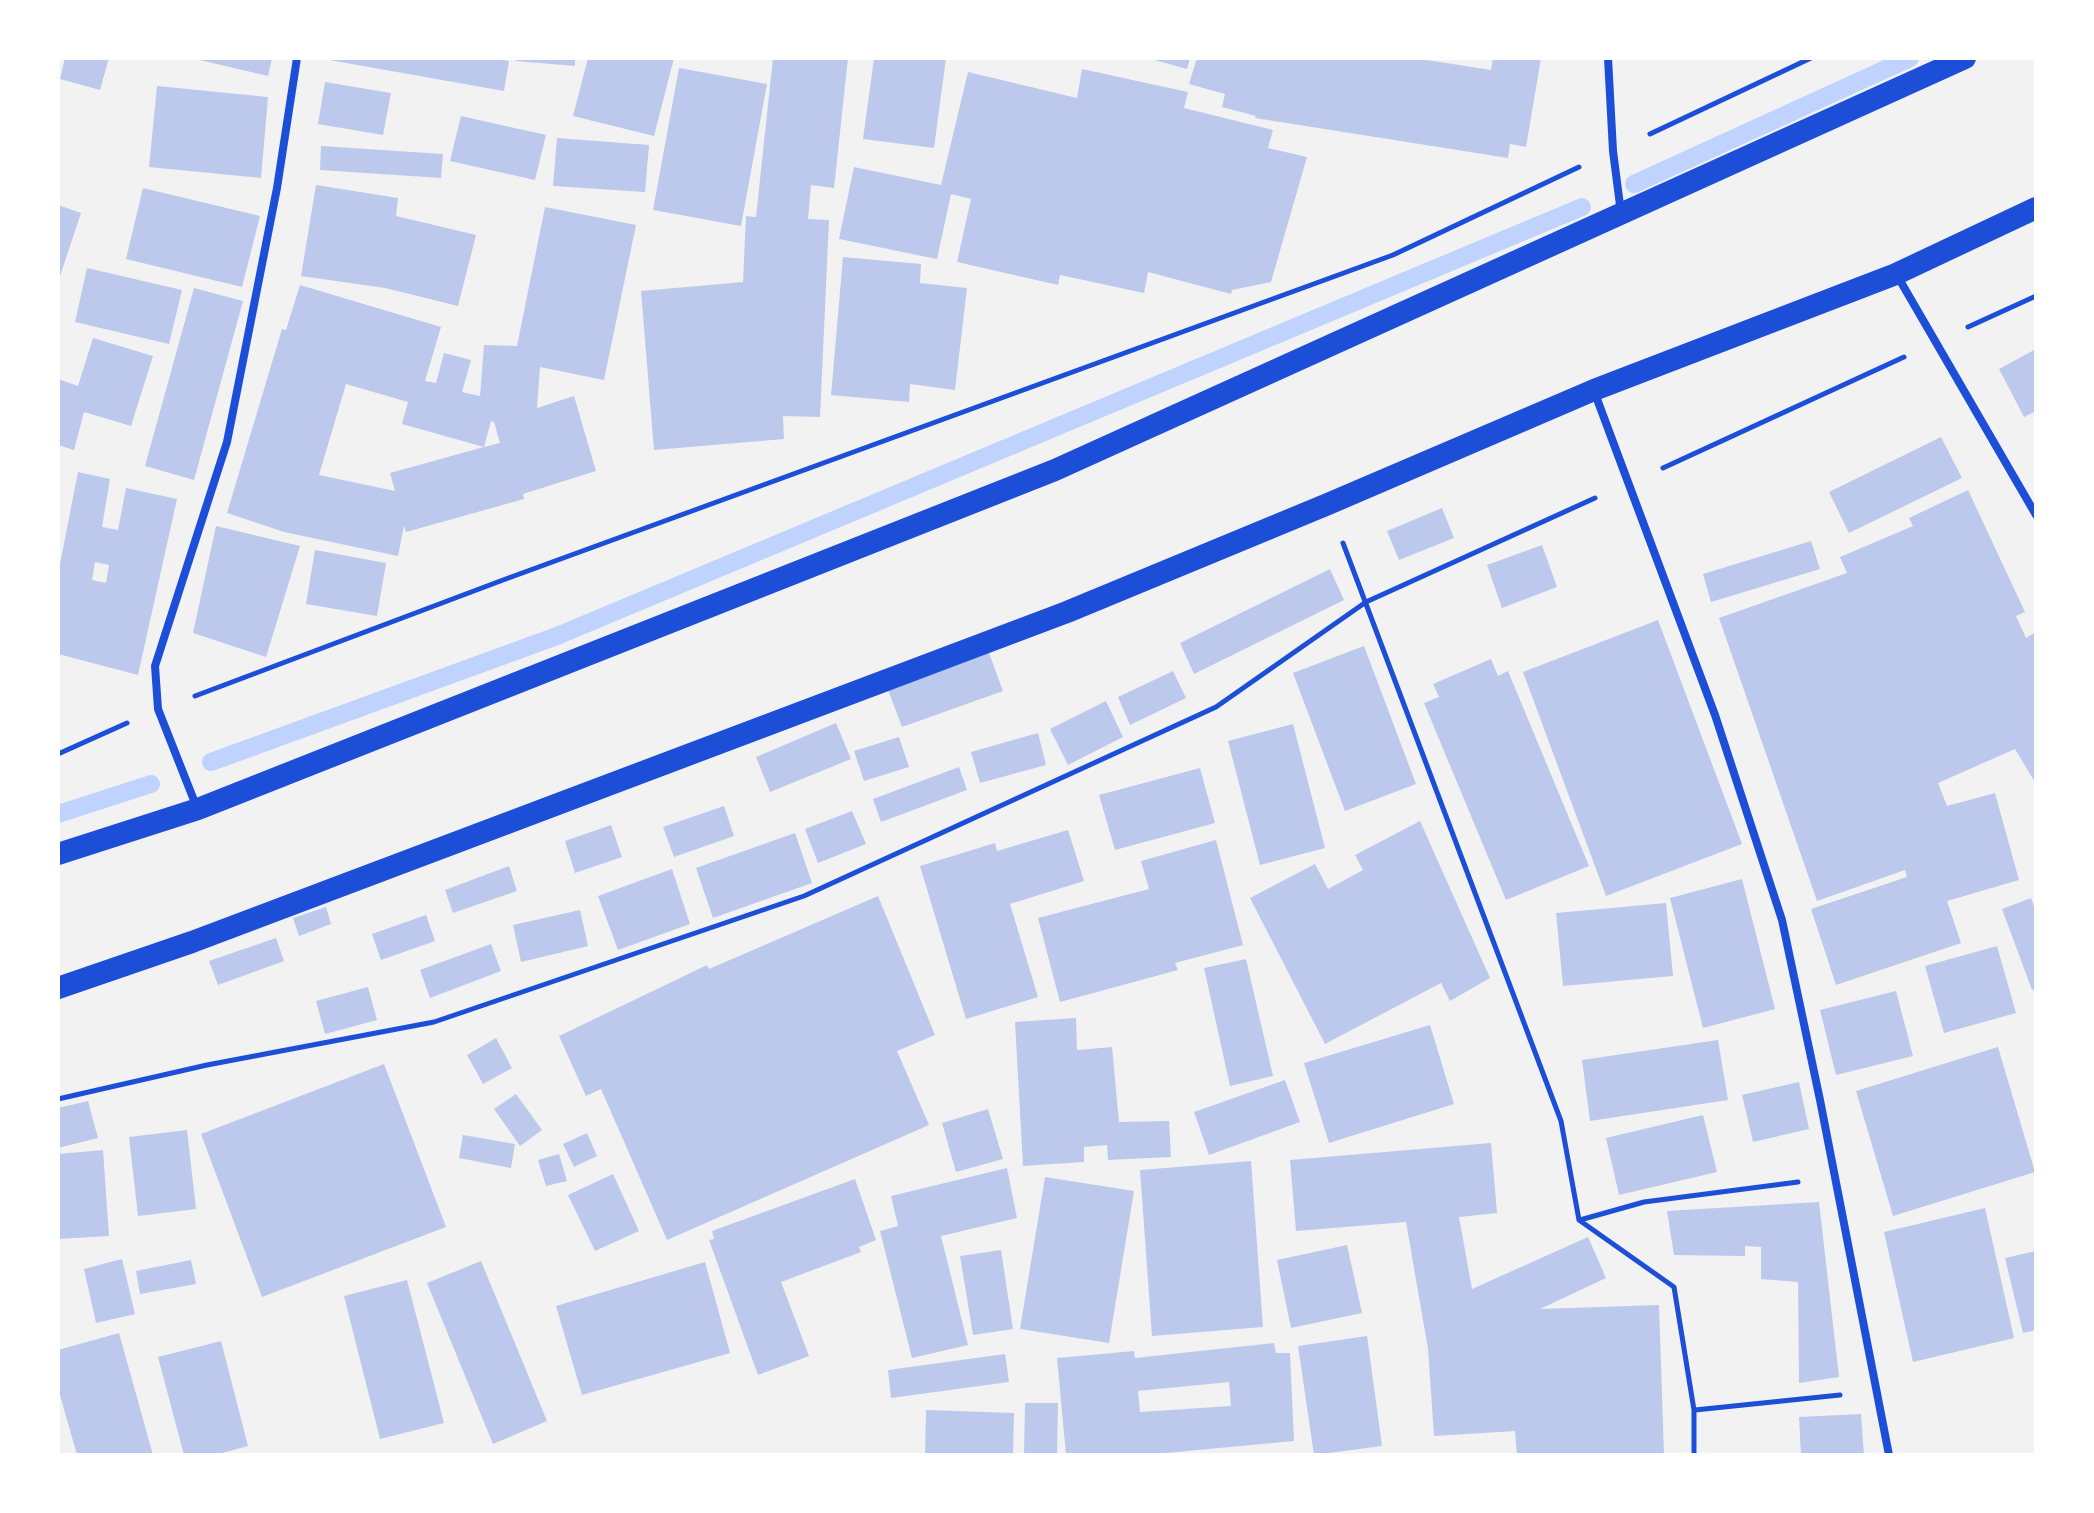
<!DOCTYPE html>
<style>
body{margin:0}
#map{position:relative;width:2094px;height:1513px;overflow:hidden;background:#f2f2f2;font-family:Commissioner,sans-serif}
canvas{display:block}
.frame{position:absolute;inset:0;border:60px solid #fff;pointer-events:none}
</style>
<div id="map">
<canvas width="2094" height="1513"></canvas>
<div class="frame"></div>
</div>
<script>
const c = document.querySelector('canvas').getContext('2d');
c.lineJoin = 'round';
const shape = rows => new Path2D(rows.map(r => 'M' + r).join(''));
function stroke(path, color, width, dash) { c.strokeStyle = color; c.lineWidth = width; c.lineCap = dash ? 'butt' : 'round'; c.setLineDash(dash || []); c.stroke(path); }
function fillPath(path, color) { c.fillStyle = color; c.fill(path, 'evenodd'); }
const stream = shape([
 [1634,184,1910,58],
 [211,762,557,636,1582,207],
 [58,814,151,784]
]);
const building = shape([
 [65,58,109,58,100,90,60,79],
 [191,58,272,58,268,76],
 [318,58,492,58,509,61,504,91],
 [516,58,575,58,575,66,516,61],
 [588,58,674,58,654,136,573,116],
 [773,58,848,58,834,188,811,185,808,219,829,220,820,417,783,416,784,439,654,450,641,291,743,282,746,216,756,217],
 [874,58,946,58,934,148,863,139],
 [1147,58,1190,58,1187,69],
 [1197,58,1414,58,1491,70,1493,58,1541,58,1526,147,1510,144,1508,158,1255,118,1256,116,1222,107,1225,94,1189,84],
 [679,68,767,84,741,226,653,210],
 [1082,69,1188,92,1184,108,1273,130,1268,148,1307,157,1271,282,1232,290,1231,294,1148,272,1144,293,1060,275,1058,285,957,262,971,199,951,194,937,259,839,239,854,167,941,185,968,72,1077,98],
 [325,82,391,93,383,135,318,124],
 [157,86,268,97,261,178,149,167],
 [461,116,546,135,535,180,450,161],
 [557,138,649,145,645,192,553,186],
 [321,146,443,154,441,178,320,170],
 [316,185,398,198,396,216,476,235,458,306,385,288,301,276],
 [143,188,260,216,242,287,126,259],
 [58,205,81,213,59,279,58,279],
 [545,207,636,225,604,380,540,367,537,408,574,396,596,471,523,494,524,499,406,532,404,526,398,556,284,532,227,513,282,329,286,330,300,285,441,327,425,381,436,383,444,353,471,360,462,392,480,396,484,345,517,346],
 [346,384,408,402,402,424,484,447,390,473,395,491,319,475],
 [491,421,494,422,500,443,484,447],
 [843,257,921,264,920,283,967,288,955,390,910,384,909,402,831,395],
 [87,268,182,290,169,344,75,322],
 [194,288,243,301,194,480,145,466],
 [93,338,153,356,131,426,84,412,74,450,58,445,58,379,78,386],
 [2036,349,2036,411,2024,417,1999,369],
 [1941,437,1962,478,1849,533,1829,492],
 [78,472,110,479,102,527,118,530,126,488,177,499,138,675,58,654,58,574],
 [95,562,109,565,106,583,92,580],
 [1968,490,2025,612,2016,616,2026,638,2036,632,2036,784,2015,749,1938,783,1947,806,1995,793,2019,880,1947,901,1961,943,1836,985,1811,909,1907,877,1905,870,1817,901,1719,618,1847,573,1840,557,1913,526,1909,518],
 [1442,508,1454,538,1399,560,1387,531],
 [216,526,300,546,266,657,193,633],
 [1811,541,1820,569,1711,602,1703,574],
 [1542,545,1557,587,1502,608,1487,565],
 [315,550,386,563,377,616,306,604],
 [1330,569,1344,600,1194,674,1180,643],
 [1658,620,1742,844,1606,896,1523,672],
 [1364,646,1416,784,1345,811,1293,673],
 [989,653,1003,691,902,727,888,690],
 [1491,659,1498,676,1508,671,1589,866,1506,900,1424,703,1439,697,1433,684],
 [1173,671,1186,698,1130,725,1118,697],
 [1106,701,1123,737,1068,765,1050,729],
 [836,723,851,759,770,792,756,757],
 [1293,724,1325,848,1260,865,1228,741],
 [1038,733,1046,765,980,783,971,752],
 [899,737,909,767,864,781,854,751],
 [959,767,967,790,881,822,873,799],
 [1200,768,1215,823,1115,850,1099,795],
 [724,806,734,836,674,857,663,827],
 [852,811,866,844,818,863,805,829],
 [1420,821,1490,978,1450,1001,1441,983,1325,1044,1250,898,1315,864,1328,889,1363,870,1355,855],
 [611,825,622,857,575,873,565,841],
 [1068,830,1084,881,1010,904,1038,997,966,1019,920,866,995,843,997,851],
 [795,833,812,883,713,918,696,868],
 [1216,840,1243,945,1175,963,1178,970,1060,1002,1038,918,1149,889,1141,861],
 [509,866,517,891,453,913,445,890],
 [672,869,690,924,618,950,598,896],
 [1742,879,1775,1009,1703,1028,1670,898],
 [878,896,935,1035,897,1051,929,1125,667,1240,601,1089,586,1096,559,1036,707,965,709,969],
 [2031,898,2036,912,2036,989,2032,990,2002,909],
 [1666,903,1673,976,1563,986,1556,913],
 [326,907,331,924,299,936,293,918],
 [580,910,588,946,521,962,513,925],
 [426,915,435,941,381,960,372,934],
 [276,938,284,961,218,985,209,961],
 [491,944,501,971,430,998,420,970],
 [1997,946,2016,1013,1944,1033,1925,966],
 [1246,959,1273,1076,1230,1086,1204,968],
 [368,987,377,1020,325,1034,316,1001],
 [1896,991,1913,1056,1836,1075,1820,1010],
 [1076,1018,1077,1050,1112,1047,1119,1122,1169,1121,1171,1157,1108,1160,1107,1145,1084,1147,1084,1162,1023,1166,1015,1022],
 [1430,1025,1454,1104,1329,1143,1304,1063],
 [496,1038,512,1068,483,1084,467,1055],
 [1718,1040,1728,1100,1590,1121,1582,1060],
 [1998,1047,2035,1172,1893,1216,1856,1091],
 [384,1064,446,1227,262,1297,201,1134],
 [1285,1080,1300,1122,1209,1155,1194,1112],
 [1799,1082,1809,1129,1753,1142,1742,1095],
 [516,1094,542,1130,520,1146,494,1109],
 [88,1101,98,1138,58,1148,58,1108],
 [988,1109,1003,1159,956,1172,942,1123],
 [1703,1115,1717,1172,1619,1195,1606,1138],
 [187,1130,196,1209,138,1216,129,1137],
 [587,1133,597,1156,574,1167,563,1144],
 [463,1135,515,1144,511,1168,459,1158],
 [1491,1143,1497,1213,1459,1217,1472,1289,1588,1237,1606,1278,1540,1309,1659,1305,1664,1455,1517,1455,1515,1431,1434,1436,1428,1349,1406,1222,1296,1231,1290,1160],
 [103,1150,109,1236,58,1239,58,1154],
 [559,1154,567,1181,546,1186,538,1160],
 [1251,1161,1263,1327,1152,1336,1140,1170],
 [1007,1168,1017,1218,941,1236,968,1345,912,1358,880,1231,898,1226,891,1196],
 [613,1174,639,1231,595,1251,568,1195],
 [1045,1177,1134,1191,1109,1343,1020,1329],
 [855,1179,876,1240,859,1247,861,1252,781,1282,809,1356,758,1375,709,1240,714,1239,712,1231],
 [1819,1202,1839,1377,1799,1383,1798,1282,1761,1279,1761,1247,1745,1246,1745,1256,1674,1255,1667,1211],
 [1985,1208,2014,1338,1913,1362,1884,1232],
 [1347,1245,1362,1313,1291,1328,1277,1260],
 [1001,1250,1013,1329,973,1335,960,1256],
 [2036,1251,2036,1330,2023,1333,2005,1258],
 [122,1259,135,1314,96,1323,84,1269],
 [191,1260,196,1284,140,1294,136,1271],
 [481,1261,547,1421,493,1444,427,1283],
 [705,1262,730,1353,582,1395,556,1306],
 [407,1280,444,1423,380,1439,344,1296],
 [119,1333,153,1455,77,1455,58,1388,58,1350],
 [1367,1336,1382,1446,1314,1455,1298,1346],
 [221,1341,248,1446,215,1455,184,1455,158,1357],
 [1274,1343,1276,1353,1290,1353,1294,1441,1144,1455,1066,1455,1057,1358,1134,1351,1135,1358],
 [1229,1382,1231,1406,1140,1412,1138,1391],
 [1005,1354,1009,1382,891,1398,888,1370],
 [1025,1403,1058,1403,1057,1455,1024,1455],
 [926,1410,1014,1413,1013,1455,925,1455],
 [1861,1414,1864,1455,1801,1455,1799,1417]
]);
const path = shape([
 [1650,134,1811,58],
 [1968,327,2036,296],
 [1663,468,1904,357],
 [1343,543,1561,1121,1579,1220,1674,1287,1694,1410,1694,1455],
 [195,696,503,580,1393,255,1579,167],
 [58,754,127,723],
 [58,1099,207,1065,434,1022,804,896,1216,707,1366,602,1595,498],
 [1580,1220,1644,1202,1798,1182],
 [1695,1410,1840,1395]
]);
const minor = shape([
 [1608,58,1613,151,1621,213],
 [1898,277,2036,515],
 [1594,391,1715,715,1782,920,1820,1100,1889,1455],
 [197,808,158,709,155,666,227,442,277,188,297,58]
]);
const trunk = shape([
 [58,854,198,809,1055,470,1965,58],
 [58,988,192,942,1067,612,1328,504,1594,390,1896,274,2036,208]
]);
stroke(stream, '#bfd3fe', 18);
fillPath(building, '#bdc9ec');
stroke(path, '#1d4ed8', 5);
stroke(minor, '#1d4ed8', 8);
stroke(trunk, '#1d4ed8', 22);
</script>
